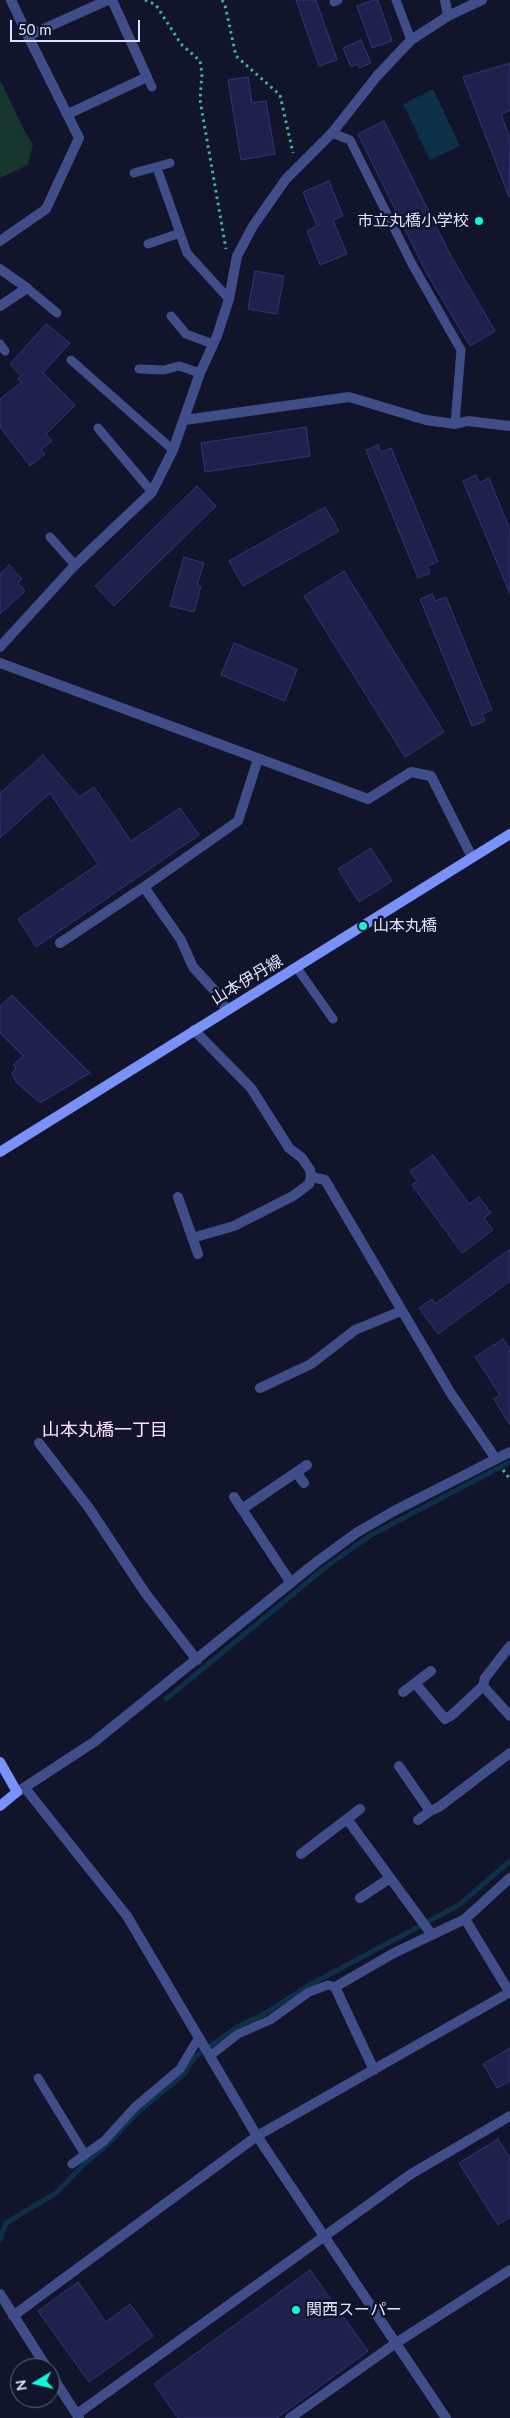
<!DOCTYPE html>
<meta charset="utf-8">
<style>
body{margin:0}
#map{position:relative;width:510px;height:2418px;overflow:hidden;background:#12142b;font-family:Lato,sans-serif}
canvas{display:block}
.north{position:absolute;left:10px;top:2358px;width:50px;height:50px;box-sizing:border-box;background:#12142b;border:1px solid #64667f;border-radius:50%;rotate:261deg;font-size:14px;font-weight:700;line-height:20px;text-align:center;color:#dee1fe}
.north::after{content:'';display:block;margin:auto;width:18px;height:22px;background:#11f7db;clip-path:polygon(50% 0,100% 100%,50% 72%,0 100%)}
.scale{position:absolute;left:10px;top:20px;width:130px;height:22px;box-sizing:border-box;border:2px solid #dee1fe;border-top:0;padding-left:6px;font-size:15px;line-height:18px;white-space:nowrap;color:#dee1fe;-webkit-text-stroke:4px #12142b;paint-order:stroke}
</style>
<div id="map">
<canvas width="510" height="2418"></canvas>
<div class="north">N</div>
<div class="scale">50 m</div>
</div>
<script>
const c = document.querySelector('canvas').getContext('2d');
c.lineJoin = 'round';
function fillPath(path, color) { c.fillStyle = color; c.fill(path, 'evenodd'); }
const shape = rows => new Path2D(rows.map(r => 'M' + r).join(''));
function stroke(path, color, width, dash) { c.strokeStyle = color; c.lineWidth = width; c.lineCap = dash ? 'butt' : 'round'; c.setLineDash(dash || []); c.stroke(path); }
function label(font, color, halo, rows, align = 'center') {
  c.font = font + ' Lato,"Noto Sans JP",sans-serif'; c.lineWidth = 5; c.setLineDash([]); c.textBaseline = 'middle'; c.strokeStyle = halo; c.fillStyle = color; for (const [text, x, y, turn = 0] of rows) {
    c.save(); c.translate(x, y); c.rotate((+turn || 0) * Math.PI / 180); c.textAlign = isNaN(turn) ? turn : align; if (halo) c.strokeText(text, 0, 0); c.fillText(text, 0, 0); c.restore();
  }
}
const green = shape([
 [0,80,24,130,33,144,28,165,0,178]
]);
const water = shape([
 [433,89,460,146,430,160,403,104]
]);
const stream = shape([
 [166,1699,327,1566,371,1535,510,1462],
 [0,2240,6,2223,56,2193,84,2164,106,2146,137,2113,184,2074,195,2057,237,2027,264,2014,306,1987,459,1905,510,1861]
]);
const building = shape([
 [296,0,316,0,337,60,319,66,296,0],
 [373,0,378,0,392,41,372,48,357,6,373,0],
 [361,40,371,63,359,68,357,64,351,67,343,48,361,40],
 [510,63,510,110,501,114,510,138,509,197,463,77,510,63],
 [248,77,252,103,266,101,275,154,241,160,228,80,248,77],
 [384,121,451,256,495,331,470,346,425,270,358,134,384,121],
 [329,181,343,216,333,220,347,254,320,265,307,231,317,226,303,192,329,181],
 [255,271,284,276,277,314,248,309,255,271],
 [46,324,70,343,43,373,75,405,46,434,52,441,41,450,45,454,30,466,0,427,0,399,22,382,18,379,21,376,10,364,46,324],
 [306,427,310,456,205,472,201,443,306,427],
 [378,445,381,452,391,448,438,562,427,566,430,573,418,578,366,450,378,445],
 [476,475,479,483,489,478,510,530,510,594,463,481,476,475],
 [197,486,216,506,114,606,95,586,197,486],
 [325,507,339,531,243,586,229,561,325,507],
 [184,557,204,563,197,585,201,586,194,612,170,606,184,557],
 [9,565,22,579,18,583,25,591,0,614,0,574,9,565],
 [344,571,444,732,405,757,304,596,344,571],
 [432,594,435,601,446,597,492,710,482,714,485,721,472,726,420,599,432,594],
 [234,643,297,669,285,701,221,675,234,643],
 [43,755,79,797,94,787,131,841,180,808,199,835,36,947,18,919,98,864,50,793,0,838,0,793,43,755],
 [371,848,392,881,359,902,338,869,371,848],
 [12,995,90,1073,40,1103,16,1082,12,1073,16,1068,13,1065,23,1056,0,1033,0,1006,12,995],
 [433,1155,469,1204,479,1197,491,1213,484,1218,493,1230,462,1253,412,1185,417,1181,410,1171,433,1155],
 [510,1249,510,1281,438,1334,419,1308,432,1299,435,1304,510,1249],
 [503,1339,510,1349,510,1425,494,1399,500,1395,475,1357,503,1339],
 [510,2048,510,2081,497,2088,483,2064,510,2048],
 [498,2139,510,2158,510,2217,498,2225,459,2163,498,2139],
 [310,2270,368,2351,277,2418,178,2418,154,2384,310,2270],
 [78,2282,106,2322,130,2304,153,2336,89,2382,38,2311,78,2282]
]);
const path = shape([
 [145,0,156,5,181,44,200,61,202,74,200,100,226,249],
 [222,0,225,5,236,56,280,95,293,153],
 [503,1470,510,1479]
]);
const service = shape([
 [396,0,411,40],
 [334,2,338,0],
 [147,77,152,87],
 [332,133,350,140,412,264,461,350,455,424],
 [157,168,187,253,229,299],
 [134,173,170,163],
 [148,244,180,233],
 [27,288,57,313],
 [171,316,186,334,213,344],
 [0,344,5,351],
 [71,360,173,450],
 [139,369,164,370,179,366,200,373],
 [98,428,152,492],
 [50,537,75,565],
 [297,968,333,1019],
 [210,2056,238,2034,270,2020,309,1992,328,1985,335,1987],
 [38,2078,84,2153],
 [72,2164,104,2141,135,2107,180,2069,199,2037]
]);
const minor = shape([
 [11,0,28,36,108,0],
 [445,0,448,16],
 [68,114,147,77,112,0],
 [0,241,46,209,79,138,28,36],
 [0,269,27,288,0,306],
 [185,420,349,397,426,420,455,424,468,421,510,426],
 [0,647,75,565,152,492,173,450,200,373,217,336,229,299,237,256,253,226,286,179,332,133,377,76,411,40,448,16,482,0],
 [0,663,368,799,411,772,431,776,472,857],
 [144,887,181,940,193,967,215,991,227,1010],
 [60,943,144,887,238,821,258,759],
 [311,1177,325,1180,450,1392,496,1459],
 [178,1197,198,1254],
 [192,1238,234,1226,293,1196,309,1184,311,1177,310,1170,302,1158,289,1148,251,1088,194,1030],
 [260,1388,311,1364,355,1330,401,1311],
 [39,1443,89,1508,146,1594,197,1660],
 [296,1472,304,1483],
 [234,1497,291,1583],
 [242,1509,307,1465],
 [415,1683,445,1719,452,1715,483,1686,485,1678,510,1646],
 [483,1686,510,1716],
 [403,1692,431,1671],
 [399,1766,430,1811,439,1807,510,1753],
 [25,1788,127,1916,257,2136,446,2418],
 [19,1791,94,1742,314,1564,356,1533,394,1511,510,1452],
 [347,1819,432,1935],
 [418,1820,430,1811],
 [301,1854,360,1809],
 [360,1898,390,1878],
 [465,1919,510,1878],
 [374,2070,335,1987,394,1953,465,1919,510,1993],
 [13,2316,257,2136,510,1992],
 [290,2418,396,2343,510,2270]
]);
const tertiary = shape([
 [0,2294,47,2368],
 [50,2373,79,2418],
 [77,2414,411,2174,510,2116]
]);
const secondary = shape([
 [0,1152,510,834],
 [0,1762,17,1792,0,1806]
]);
const markers = [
 [479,221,5,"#11f7db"],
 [363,926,5,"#11f7db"],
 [296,2310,5,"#11f7db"]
];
const poiNames = [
 ["市立丸橋小学校",469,221,"right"],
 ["山本丸橋",373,926],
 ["関西スーパー",306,2310]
];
const streetNames = [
 ["山本伊丹線",247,980,-31]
];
const neighbourhoodNames = [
 ["山本丸橋一丁目",105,1430]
];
fillPath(green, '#15352d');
fillPath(water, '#0d3049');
stroke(stream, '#0d3049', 5);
fillPath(building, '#1f204c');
stroke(building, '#323477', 1);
stroke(path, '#36ba95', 3, [2.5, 4]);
stroke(service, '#3f4d88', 9);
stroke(minor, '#3f4d88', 10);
stroke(tertiary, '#3f4d88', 10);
stroke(secondary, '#7892fa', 10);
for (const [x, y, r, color] of markers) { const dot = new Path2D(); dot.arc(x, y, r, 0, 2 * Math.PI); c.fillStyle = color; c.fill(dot); stroke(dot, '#12142b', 2); }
label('16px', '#dee1fe', '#12142b', poiNames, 'left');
label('16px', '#dee1fe', '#12142b', streetNames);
label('18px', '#fee0fa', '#12142b', neighbourhoodNames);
</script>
